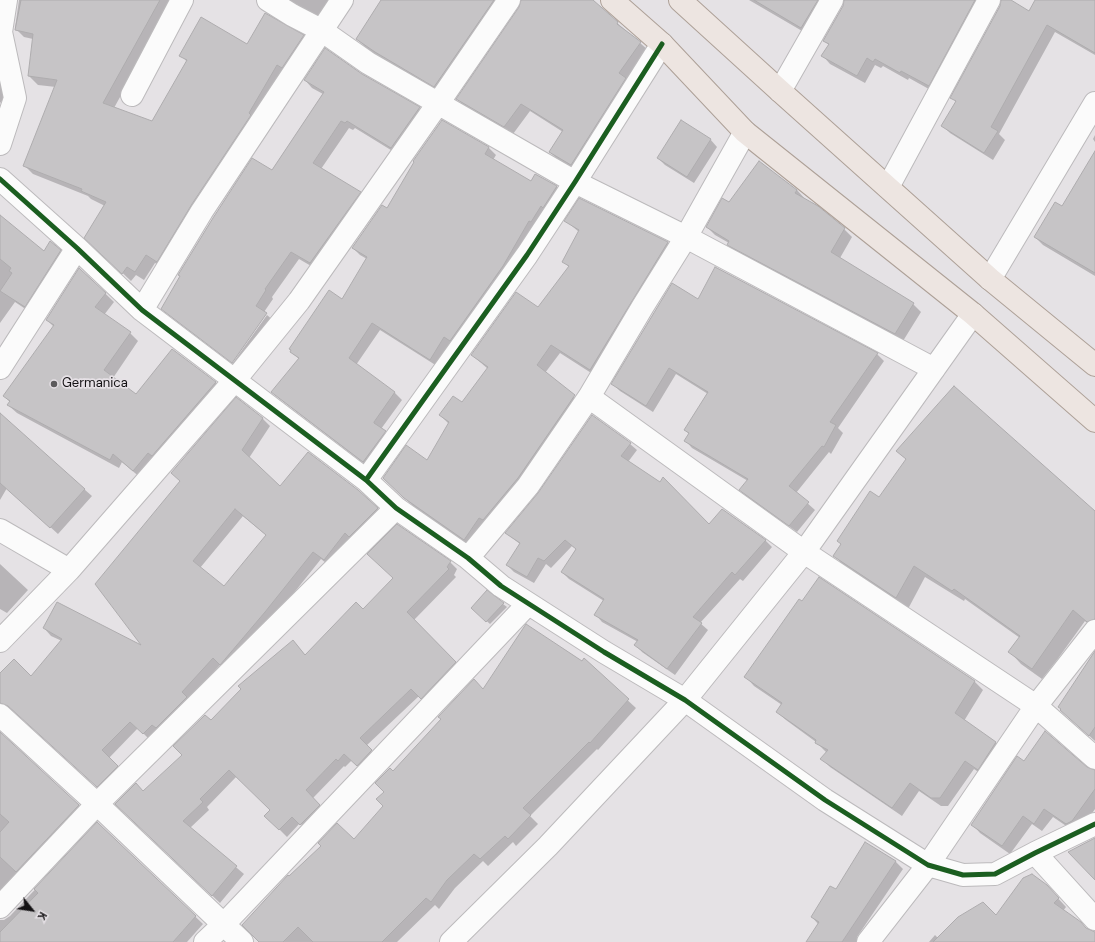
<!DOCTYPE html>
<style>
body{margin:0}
#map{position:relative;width:1095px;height:942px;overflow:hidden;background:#e5e2e5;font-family:"DM Sans",sans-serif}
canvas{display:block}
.north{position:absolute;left:12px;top:890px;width:40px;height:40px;-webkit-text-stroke:3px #e6e1e6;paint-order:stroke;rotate:120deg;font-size:11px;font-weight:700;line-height:16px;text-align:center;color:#141214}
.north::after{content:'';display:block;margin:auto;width:14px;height:18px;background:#141214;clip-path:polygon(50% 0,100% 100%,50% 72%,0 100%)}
</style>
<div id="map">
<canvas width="1095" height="942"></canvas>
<div class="north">K</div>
</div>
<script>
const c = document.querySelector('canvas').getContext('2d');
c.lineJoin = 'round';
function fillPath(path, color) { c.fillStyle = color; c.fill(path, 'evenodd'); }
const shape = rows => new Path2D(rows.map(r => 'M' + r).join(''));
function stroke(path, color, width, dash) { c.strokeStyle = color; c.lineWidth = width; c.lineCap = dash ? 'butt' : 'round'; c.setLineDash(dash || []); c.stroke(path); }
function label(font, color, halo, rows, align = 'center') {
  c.font = font + ' "DM Sans",sans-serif'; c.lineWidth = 3.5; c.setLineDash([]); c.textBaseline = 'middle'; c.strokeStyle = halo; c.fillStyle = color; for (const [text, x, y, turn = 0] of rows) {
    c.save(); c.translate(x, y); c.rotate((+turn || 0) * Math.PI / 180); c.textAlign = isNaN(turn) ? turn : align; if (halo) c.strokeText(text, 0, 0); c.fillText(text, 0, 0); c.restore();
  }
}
const shadow = shape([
 [19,0,177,0,171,4,114,108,152,122,187,62,181,55,303,36,312,45,166,269,155,263,144,280,136,275,131,281,94,246,105,206,91,199,88,196,33,174,24,165,65,88,38,85,29,76,33,39,24,37,15,28],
 [288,0,332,0,320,19],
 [382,0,495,0,504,8,444,95,385,62,366,48,357,39],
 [523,0,591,0,648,50,579,172,558,160,550,152,563,132,530,111,513,134,465,107,457,99,520,8],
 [749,0,830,0,809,35],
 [845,0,987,0,936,93,909,78,908,80,883,66,881,68,875,65,865,83,830,64,823,56,829,45,824,41,844,7],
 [1002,0,1009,0,1029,12,1036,0,1095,0,1095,55,1055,32,999,134,1005,140,993,160,950,133,942,125,956,102,952,97,1001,6],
 [361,75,419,108,427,116,399,155,355,128,353,130,349,128,321,169,360,193,367,200,318,270,299,259,272,297,273,299,264,312,267,314,265,314,231,362,170,316,162,309,272,172,323,94,312,88,305,80],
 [0,76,8,95,0,103],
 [442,121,489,148,496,155,493,160,531,182,536,175,557,187,564,194,437,366,380,330,356,365,395,393,402,400,381,429,392,439,371,469,280,399,272,392,299,359,291,352,342,300,367,259,360,255,353,248,387,209],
 [1095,135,1095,142,1093,139],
 [710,139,717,147,694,183,665,165,658,158],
 [1095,153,1095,276,1043,245,1035,237,1063,207],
 [797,190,805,199,844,229,852,237,840,258,913,304,921,312,903,341,736,253,728,245,729,243,715,235,707,227,729,204],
 [580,199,668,243,676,251,599,378,560,353,545,373,582,404,473,548,413,506,392,486,427,461,449,424,440,415,462,403,488,369,472,355,538,308,569,267,563,261,579,232,566,221],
 [0,217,44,252,60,251,69,260,33,314,15,302,0,323],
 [716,268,877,354,884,361,838,428,843,433,831,454,829,452,796,493,815,510,797,532,747,497,740,490,748,481,692,448,685,440,689,434,685,430,708,394,676,374,653,412,620,391,613,384,699,301],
 [80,269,114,302,104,315,130,333,138,341,113,378,136,395,172,350,216,383,224,391,142,479,122,462,119,468,17,413,8,405,10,402,4,396,54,327,47,320],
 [267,315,274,321,240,369,232,364],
 [236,399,263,419,270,426,249,458,280,488,357,490,385,516,331,567,321,559,273,619,228,671,221,664,151,741,138,728,109,758,125,774,105,793,17,713,11,710,0,713,0,675,31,677,62,641,51,636,44,628,145,648,181,482],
 [243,516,267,536,224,587,200,568],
 [0,416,92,496,58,534,7,488,0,500],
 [630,444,637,450,628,462,710,525,765,540,772,547,743,581,740,579,700,623,708,630,675,675,642,652,636,645,638,642,602,622,596,615,604,601,569,579,562,572,576,549,572,546,551,568,546,564,534,583,514,572,507,565,520,544,506,533],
 [897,451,1095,513,1095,614,1087,623,1085,621,1057,660,1042,679,1021,664,1010,652,1020,638,965,599,964,601,925,577,908,609,846,568,835,556,841,544,838,541,880,498,907,460],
 [450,562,457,569,454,575,456,577,414,620,463,669,428,705,419,696,366,746,378,758,365,772,352,760,345,767,344,766,313,798,326,813,308,832,300,823,287,837,266,816,272,810,237,776,207,807,209,810,190,828,244,874,220,903,123,811,184,755,211,722,293,641,306,656,363,610],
 [0,564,28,590,7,613,0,609],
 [503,604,507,607,490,624,472,608],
 [1095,653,1095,741,1061,710],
 [584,660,636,708,598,750,597,749,530,816,538,824,516,846,513,842,488,866,483,861,455,888,439,909,435,905,397,942,261,942,289,877,354,840,384,806,385,792,393,773,484,691,582,662],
 [746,677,974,681,983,690,964,721,996,743,1005,751,987,778,974,769,948,806,941,806,919,791,902,816,830,767,822,759,827,753,816,742,786,720,777,712,782,705,754,686],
 [0,733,86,813,0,904],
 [1024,762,1086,768,1095,771,1095,809,1080,830,1075,832,1053,817,1042,831,1032,824,1010,854,980,833,972,824],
 [98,823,203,924,187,942,0,942,0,920,4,920,10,916],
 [866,844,896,862,903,869,857,937,860,940,859,942,811,942,818,924,812,917,837,891],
 [1055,895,1066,907,1063,911,1086,929,1095,933,1095,942,929,942,935,935,938,938]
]);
const building = shape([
 [21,0,160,0,103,103,152,121,187,60,179,56,201,17,247,44,265,13,304,35,282,68,277,65,249,113,251,115,192,204,157,262,146,255,135,272,127,267,122,274,84,238,106,202,81,191,82,189,23,166,57,80,28,76,33,34,15,30,21,0],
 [381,0,494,0,434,87,375,52,356,39,381,0],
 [521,0,593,0,618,22,617,24,641,42,619,73,626,78,571,165,549,152,563,130,521,104,504,127,456,99,519,7,521,0],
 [754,0,818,0,801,28,754,0],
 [844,0,975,0,929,86,901,71,900,73,875,59,873,62,867,58,857,76,821,56,829,44,823,41,843,6,844,0],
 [1001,0,1011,0,1029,11,1035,0,1095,0,1095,53,1047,25,991,127,998,131,984,153,941,126,956,101,950,98,1000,6,1001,0],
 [325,48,362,74,420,107,391,148,347,121,345,123,341,121,313,163,361,192,310,263,291,252,265,289,266,290,256,306,267,313,232,363,161,309,180,276,178,275,213,218,252,158,272,170,324,92,304,80,325,48],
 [442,120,489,147,485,154,531,181,535,174,557,186,543,208,541,206,531,222,529,221,503,266,450,341,444,337,430,360,372,323,349,358,395,392,374,422,374,423,386,431,363,462,271,392,299,358,290,352,291,350,289,349,329,290,342,299,367,257,352,248,382,205,387,208,414,162,413,161,442,120],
 [681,120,711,139,687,177,657,158,681,120],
 [1095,151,1095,273,1034,237,1055,202,1062,206,1095,151],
 [759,161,797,190,795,193,818,206,845,228,831,252,914,303,895,334,727,245,729,241,706,227,722,198,729,202,759,161],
 [579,198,668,242,590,370,551,345,537,365,575,395,518,478,483,520,479,518,464,540,404,498,383,478,406,445,427,460,449,422,439,415,453,396,462,402,488,367,471,355,516,292,538,307,569,266,562,262,579,230,564,221,579,198],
 [0,215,44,251,50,241,61,250,25,307,0,291,12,273,9,271,11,268,0,259,0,215],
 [715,267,878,353,830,422,836,425,824,447,822,446,789,486,809,502,789,526,739,490,748,479,684,441,689,433,684,430,708,392,669,368,646,406,611,384,672,283,698,299,715,267],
 [79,268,106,293,95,307,131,332,104,370,136,394,172,349,216,382,152,456,148,453,133,471,113,454,110,460,7,405,10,401,3,396,54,325,46,320,79,268],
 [954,386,1095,511,1095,619,1087,622,1073,610,1032,669,1008,652,1020,636,954,589,952,591,914,566,896,598,833,556,841,544,837,541,870,491,879,497,906,459,896,451,954,386],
 [236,397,263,418,242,450,280,486,308,452,358,490,378,508,349,537,345,533,324,560,313,552,265,612,220,665,213,658,182,692,187,697,156,728,152,725,143,734,130,722,102,750,118,766,97,787,8,706,0,703,0,673,14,659,31,676,62,639,43,628,57,602,141,645,95,584,180,481,171,473,236,397],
 [235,509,266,535,224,586,193,561,235,509],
 [0,413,85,489,50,528,0,483,0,413],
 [592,415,631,443,621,456,660,482,663,477,709,524,722,509,766,540,735,575,732,572,693,617,702,623,667,669,634,645,638,640,594,615,604,599,561,572,576,549,565,540,544,561,538,558,527,577,506,565,520,543,505,533,538,493,592,415],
 [397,524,451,561,447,567,449,569,407,612,456,662,421,699,411,689,360,738,372,750,357,766,344,754,338,761,336,759,306,790,320,805,300,825,292,817,279,830,264,816,270,810,229,770,200,799,203,802,183,821,237,866,212,896,115,804,136,783,143,791,182,755,173,746,205,715,211,720,241,689,238,686,293,640,305,655,356,602,363,609,393,578,367,554,397,524],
 [819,577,975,681,955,713,996,742,978,770,965,761,940,798,931,798,910,783,892,808,820,759,828,750,815,743,816,740,776,712,782,703,744,677,799,599,802,601,819,577],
 [487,590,504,603,486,622,471,608,487,590],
 [526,624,582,661,584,658,629,699,590,743,589,742,523,808,531,815,508,839,505,836,480,859,474,854,447,880,431,902,426,898,382,942,313,942,298,927,283,942,259,942,242,925,288,875,289,876,321,846,318,843,337,823,354,839,383,806,376,799,384,792,375,783,390,768,393,771,441,719,438,717,474,679,483,689,526,624],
 [1095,651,1095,727,1089,736,1060,710,1061,709,1058,707,1095,651],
 [1045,731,1087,767,1095,770,1095,789,1072,821,1066,824,1044,809,1034,824,1023,816,1002,846,971,825,1017,756,1024,761,1045,731],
 [0,732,79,805,16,872,0,857,0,832,9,822,0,814,0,732],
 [97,822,196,916,173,942,0,942,0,932,38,893,34,889,97,822],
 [1095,838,1095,880,1068,852,1095,838],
 [865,842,896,861,842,942,806,942,819,922,811,917,830,886,836,889,865,842],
 [1032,874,1047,885,1059,898,1054,903,1081,922,1086,928,1095,932,1095,942,933,942,958,917,983,902,996,915,1023,878,1032,874]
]);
const minor = shape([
 [268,0,292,15,321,30,368,63,575,182,686,237,934,369],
 [780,91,832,0],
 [132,95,182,0],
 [0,144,15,98,1,32,6,0],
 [0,179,77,248,142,310,366,480,527,255,575,182,662,44],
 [888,187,989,0],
 [990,279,1095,103],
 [142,310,202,211,342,0],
 [0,368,77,248],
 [589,397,804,552,1036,706,1095,758],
 [366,480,396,508,468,558,501,586,604,652,685,700,825,800,928,865,963,875,995,874,1035,853,1095,824],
 [0,530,69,570],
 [468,558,528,486,589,397,643,306,686,237,745,132],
 [0,641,69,570,234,381,299,301,439,102,509,0],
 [0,715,97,804,242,942],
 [1035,853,1095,919],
 [0,907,97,804,396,508],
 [205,942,224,924,528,604],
 [451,942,548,846,685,700,804,552,973,314],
 [868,942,928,865,1036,706,1095,631]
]);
const major = shape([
 [612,0,662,44,745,132,973,314,1095,421],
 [680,0,780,91,990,279,1095,365]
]);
const cycleway = shape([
 [0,179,77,248,142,310,366,480,527,255,575,182,662,44],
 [366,480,396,508,468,558,501,586,604,652,685,700,825,800,928,865,963,875,995,874,1035,853,1095,824]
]);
const markers = [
 [54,384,4,"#5d5b5d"]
];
const poiNames = [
 ["Germanica",62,384]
];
fillPath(shadow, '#0003');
fillPath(building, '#c6c4c6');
stroke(building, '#aeacae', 1);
stroke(minor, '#bcbabc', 24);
stroke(major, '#ada097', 24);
stroke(minor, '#fbfbfb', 22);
stroke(major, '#ede5e1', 22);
stroke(cycleway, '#1b5e20', 5);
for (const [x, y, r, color] of markers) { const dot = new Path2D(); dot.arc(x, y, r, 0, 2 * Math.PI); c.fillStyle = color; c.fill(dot); stroke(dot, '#e6e1e6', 1.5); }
label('13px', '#141214', '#e6e1e6', poiNames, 'left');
</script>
